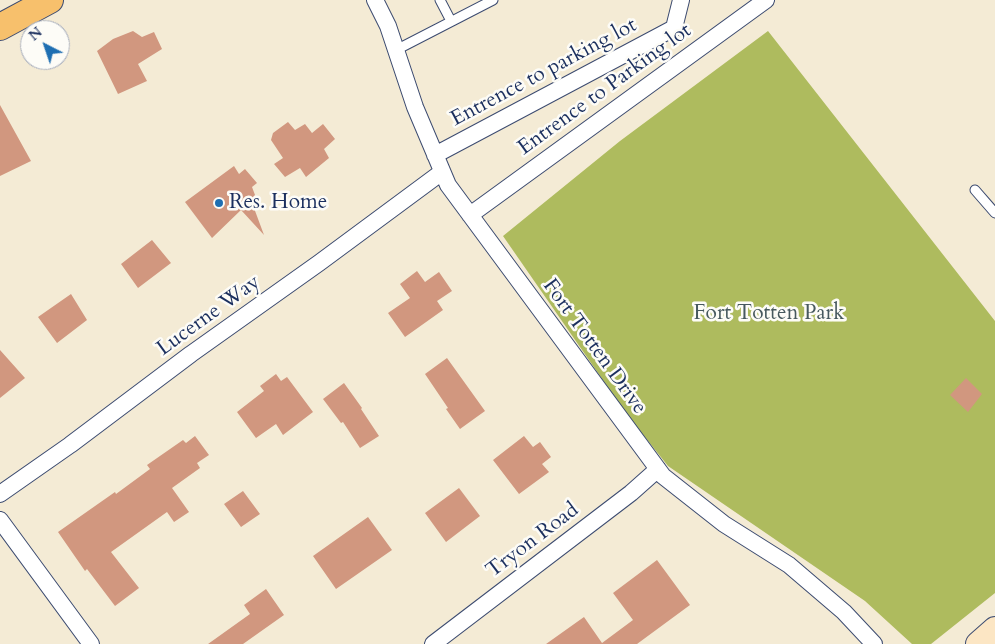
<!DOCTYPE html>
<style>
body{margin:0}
#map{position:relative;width:995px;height:644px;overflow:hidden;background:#f4ebd5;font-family:Cardo,serif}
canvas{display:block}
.north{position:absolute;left:20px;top:20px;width:50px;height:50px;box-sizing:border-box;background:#fdfcf7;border:1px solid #a3aaba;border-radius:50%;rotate:319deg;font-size:14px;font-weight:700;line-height:20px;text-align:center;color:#1b2f5e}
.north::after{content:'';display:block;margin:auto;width:18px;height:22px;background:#1f6fb2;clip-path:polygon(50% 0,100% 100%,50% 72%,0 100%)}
</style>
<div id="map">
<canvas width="995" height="644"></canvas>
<div class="north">N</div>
</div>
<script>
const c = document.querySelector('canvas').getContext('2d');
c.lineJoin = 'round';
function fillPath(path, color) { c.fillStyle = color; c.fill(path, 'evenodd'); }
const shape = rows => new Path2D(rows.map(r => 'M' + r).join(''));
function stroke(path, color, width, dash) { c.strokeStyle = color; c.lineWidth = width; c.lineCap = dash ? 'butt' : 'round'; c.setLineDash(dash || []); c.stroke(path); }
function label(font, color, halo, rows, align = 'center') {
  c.font = font + ' Cardo,serif'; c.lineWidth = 5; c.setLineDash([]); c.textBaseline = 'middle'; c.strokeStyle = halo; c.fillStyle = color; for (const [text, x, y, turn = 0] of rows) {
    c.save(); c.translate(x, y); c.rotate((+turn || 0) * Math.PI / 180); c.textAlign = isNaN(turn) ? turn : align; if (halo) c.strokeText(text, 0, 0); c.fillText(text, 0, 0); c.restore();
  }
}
const green = shape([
 [768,31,995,321,995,593,931,644,912,644,865,601,668,466,625,412,503,236,620,141]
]);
const building = shape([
 [133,31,142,37,154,32,162,49,138,64,147,81,118,94,97,51,113,39],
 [0,105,31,161,0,176],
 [288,122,295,130,305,124,312,133,323,124,335,139,324,149,329,158,306,177,300,168,285,177,274,164,283,158,271,140,273,133],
 [234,166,239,174,245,169,257,183,252,187,255,195,251,200,264,235,241,210,212,238,185,202],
 [152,240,171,263,138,288,121,264],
 [417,271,425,282,439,272,452,291,437,301,443,310,405,337,388,313,410,298,400,284],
 [71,294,87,320,57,343,38,317],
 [0,350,25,378,0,398],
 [447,358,485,411,460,429,446,409,448,408,425,374],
 [276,374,281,381,287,377,313,412,283,435,276,424,256,438,237,412,264,391,260,386],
 [966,378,982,394,968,412,950,395],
 [344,383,362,408,361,409,379,436,360,448,343,422,341,423,323,399],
 [195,436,209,455,197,463,200,468,172,488,189,512,174,522,167,512,111,552,139,588,115,606,87,569,85,571,58,532,115,492,116,494,150,469,147,465,183,440,186,443],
 [524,436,533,447,540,442,551,457,542,464,549,472,519,494,493,460],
 [459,488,480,516,446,542,425,513],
 [243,491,260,514,241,527,224,504],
 [368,517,392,550,336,589,313,556],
 [657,560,690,605,637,644,546,644,584,617,602,643,633,620,613,593],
 [266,589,284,615,243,644,208,644,250,614,244,605]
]);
const lane = shape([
 [440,0,451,21],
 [396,50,493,0],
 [975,190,995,213]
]);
const street = shape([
 [375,0,388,26,415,107,448,185,663,476,724,524,789,565,844,612,874,644],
 [435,155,674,28,681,0],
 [470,215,766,0],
 [0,494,70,445,191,354,319,263,442,172],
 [0,520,91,644],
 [433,644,631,493,658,469]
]);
const secondary = shape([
 [978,644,995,629]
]);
const primary = shape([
 [0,27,50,0]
]);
const markers = [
 [219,203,5,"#1f6fb2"]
];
const streetNames = [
 ["Entrence to parking lot",544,73,-28],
 ["Entrence to Parking lot",605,90,-36],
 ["Lucerne Way",209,316,-36],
 ["Fort Totten Drive",594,347,54],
 ["Tryon Road",533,541,-37]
];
const poiNames = [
 ["Res. Home",229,203]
];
const parkNames = [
 ["Fort Totten Park",769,314]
];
fillPath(green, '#aebb5e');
fillPath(building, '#d1977f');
stroke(lane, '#3c4b70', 11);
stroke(street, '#3c4b70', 18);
stroke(secondary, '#3c4b70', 26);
stroke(primary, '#3c4b70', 28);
stroke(lane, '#fff', 9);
stroke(street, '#fff', 16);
stroke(secondary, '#fce6c4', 24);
stroke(primary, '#f7c06c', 26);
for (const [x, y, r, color] of markers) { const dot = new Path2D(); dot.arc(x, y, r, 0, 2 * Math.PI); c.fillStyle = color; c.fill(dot); stroke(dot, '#fdfcf7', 2); }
label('21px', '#1b2f5e', '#fdfcf7', streetNames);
label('21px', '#1b2f5e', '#fdfcf7', poiNames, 'left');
label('21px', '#47595e', '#fdfcf7', parkNames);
</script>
